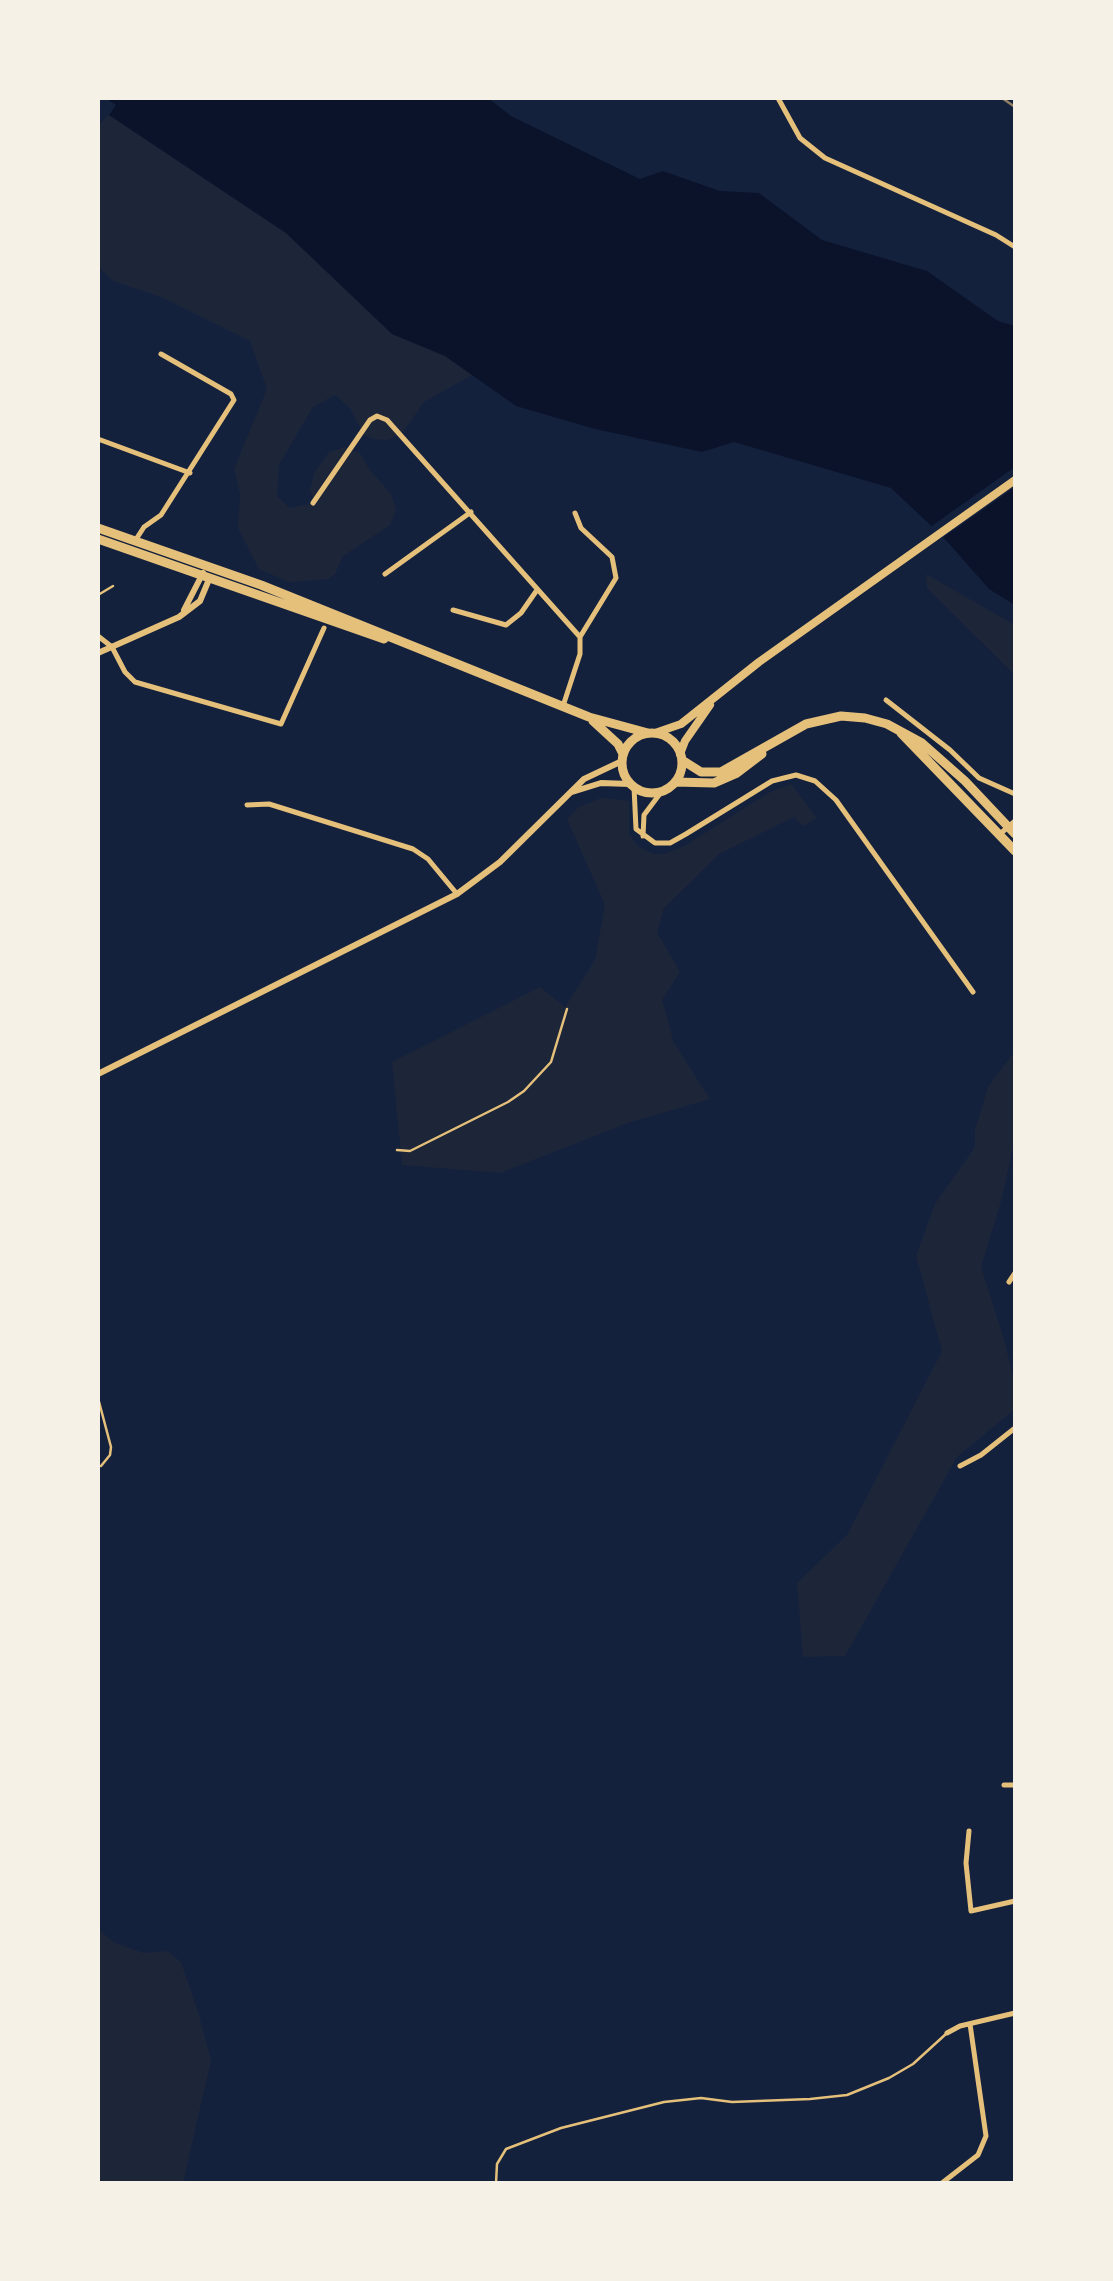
<!DOCTYPE html>
<style>
body{margin:0}
#map{position:relative;width:1113px;height:2281px;overflow:hidden;background:#14213d;font-family:"Asap Condensed",sans-serif}
canvas{display:block}
.frame{position:absolute;inset:0;border:100px solid #f6f1e7;pointer-events:none}
</style>
<div id="map">
<canvas width="1113" height="2281"></canvas>
<div class="frame"></div>
</div>
<script>
const c = document.querySelector('canvas').getContext('2d');
c.lineJoin = 'round';
function fillPath(path, color) { c.fillStyle = color; c.fill(path, 'evenodd'); }
const shape = rows => new Path2D(rows.map(r => 'M' + r).join(''));
function stroke(path, color, width, dash) { c.strokeStyle = color; c.lineWidth = width; c.lineCap = dash ? 'butt' : 'round'; c.setLineDash(dash || []); c.stroke(path); }
const green = shape([
 [109,115,286,233,392,334,445,356,472,375,424,402,403,432,388,440,372,439,364,435,350,408,335,395,313,407,279,465,277,496,290,508,315,503,310,490,314,473,329,452,345,447,360,453,369,469,391,494,396,510,390,525,343,556,335,574,328,579,289,582,259,569,238,528,240,494,234,469,267,389,250,341,161,297,113,281,98,267,98,125],
 [926,574,1015,625,1015,675,927,588],
 [791,784,817,818,803,826,794,817,719,854,664,908,657,932,680,972,662,1000,674,1043,710,1099,628,1123,500,1173,402,1165,392,1062,540,987,565,1007,595,960,605,905,567,819,579,807,601,798,629,801,629,834,638,846,653,854,665,854,686,845,768,793],
 [1015,1051,1015,1138,1002,1198,981,1267,1004,1339,1015,1385,1015,1409,957,1457,845,1656,803,1657,797,1583,847,1535,942,1351,916,1256,935,1204,975,1147,975,1130,988,1087],
 [98,1929,115,1943,144,1953,167,1951,181,1962,199,2015,211,2060,183,2183,98,2183]
]);
const water = shape([
 [105,98,488,98,511,116,640,179,663,171,720,191,759,193,822,240,927,271,998,321,1015,326,1015,605,989,589,944,538,891,488,734,442,702,452,595,429,516,406,445,356,392,334,286,233,109,115,116,105]
]);
const pier = shape([
 [1015,467,1015,487,941,539,929,528]
]);
const service = shape([
 [98,595,113,586],
 [397,1150,410,1151,508,1102,524,1091,551,1062,567,1009],
 [98,1398,111,1447,110,1455,101,1466],
 [496,2183,497,2164,506,2149,561,2128,664,2102,701,2098,732,2102,810,2099,847,2095,889,2078,913,2064,947,2033]
]);
const minor = shape([
 [778,98,800,138,825,158,996,235,1015,247],
 [98,439,190,473],
 [313,503,370,420,377,416,387,420,580,637,580,654,563,706],
 [575,513,581,528,612,557,616,578,580,637],
 [135,541,144,527,161,515,234,400,231,394,161,354],
 [385,574,471,512],
 [453,610,506,625,521,613,537,590],
 [98,636,112,647,125,672,135,682,281,724,324,628],
 [886,700,950,750,979,778,1015,794],
 [634,787,636,829,655,843,670,843,686,834,772,781,796,775,815,781,836,800,973,992],
 [247,805,269,804,413,849,428,859,457,894],
 [1000,834,1015,821],
 [643,836,644,815,662,791],
 [1009,1282,1015,1273],
 [960,1466,981,1455,1015,1428],
 [1004,1785,1015,1785],
 [969,1831,966,1863,971,1911,1015,1901],
 [947,2033,960,2026,1015,2013],
 [942,2183,978,2155,986,2136,970,2024]
]);
const tertiary = shape([
 [184,610,203,573],
 [98,653,179,617,200,601,210,577],
 [572,792,601,783,630,784],
 [98,1074,457,894,500,862,584,779,622,761]
]);
const primary = shape([
 [655,733,681,724,759,662,1015,480],
 [680,754,685,741,710,705]
]);
const trunk = shape([
 [98,528,261,585,589,717,648,733],
 [98,539,384,639],
 [593,721,618,744,623,754],
 [901,733,1015,851],
 '622 763a30 30 0 1 1 60 0a30 30 0 1 1-60 0Z',
 [682,760,701,772,721,772,806,724,841,716,865,718,887,724,922,743,965,781,1015,834],
 [675,782,714,783,737,773,762,754]
]);
const rail = shape([
 [1002,98,1015,107]
]);
fillPath(green, '#1d2539');
fillPath(water, '#0b132b');
fillPath(pier, '#14213d');
stroke(service, '#e5c07b', 2.5);
stroke(minor, '#e5c07b', 5);
stroke(tertiary, '#e5c07b', 6);
stroke(primary, '#e5c07b', 8);
stroke(trunk, '#e5c07b', 9);
stroke(rail, '#918062', 2.5);
</script>
